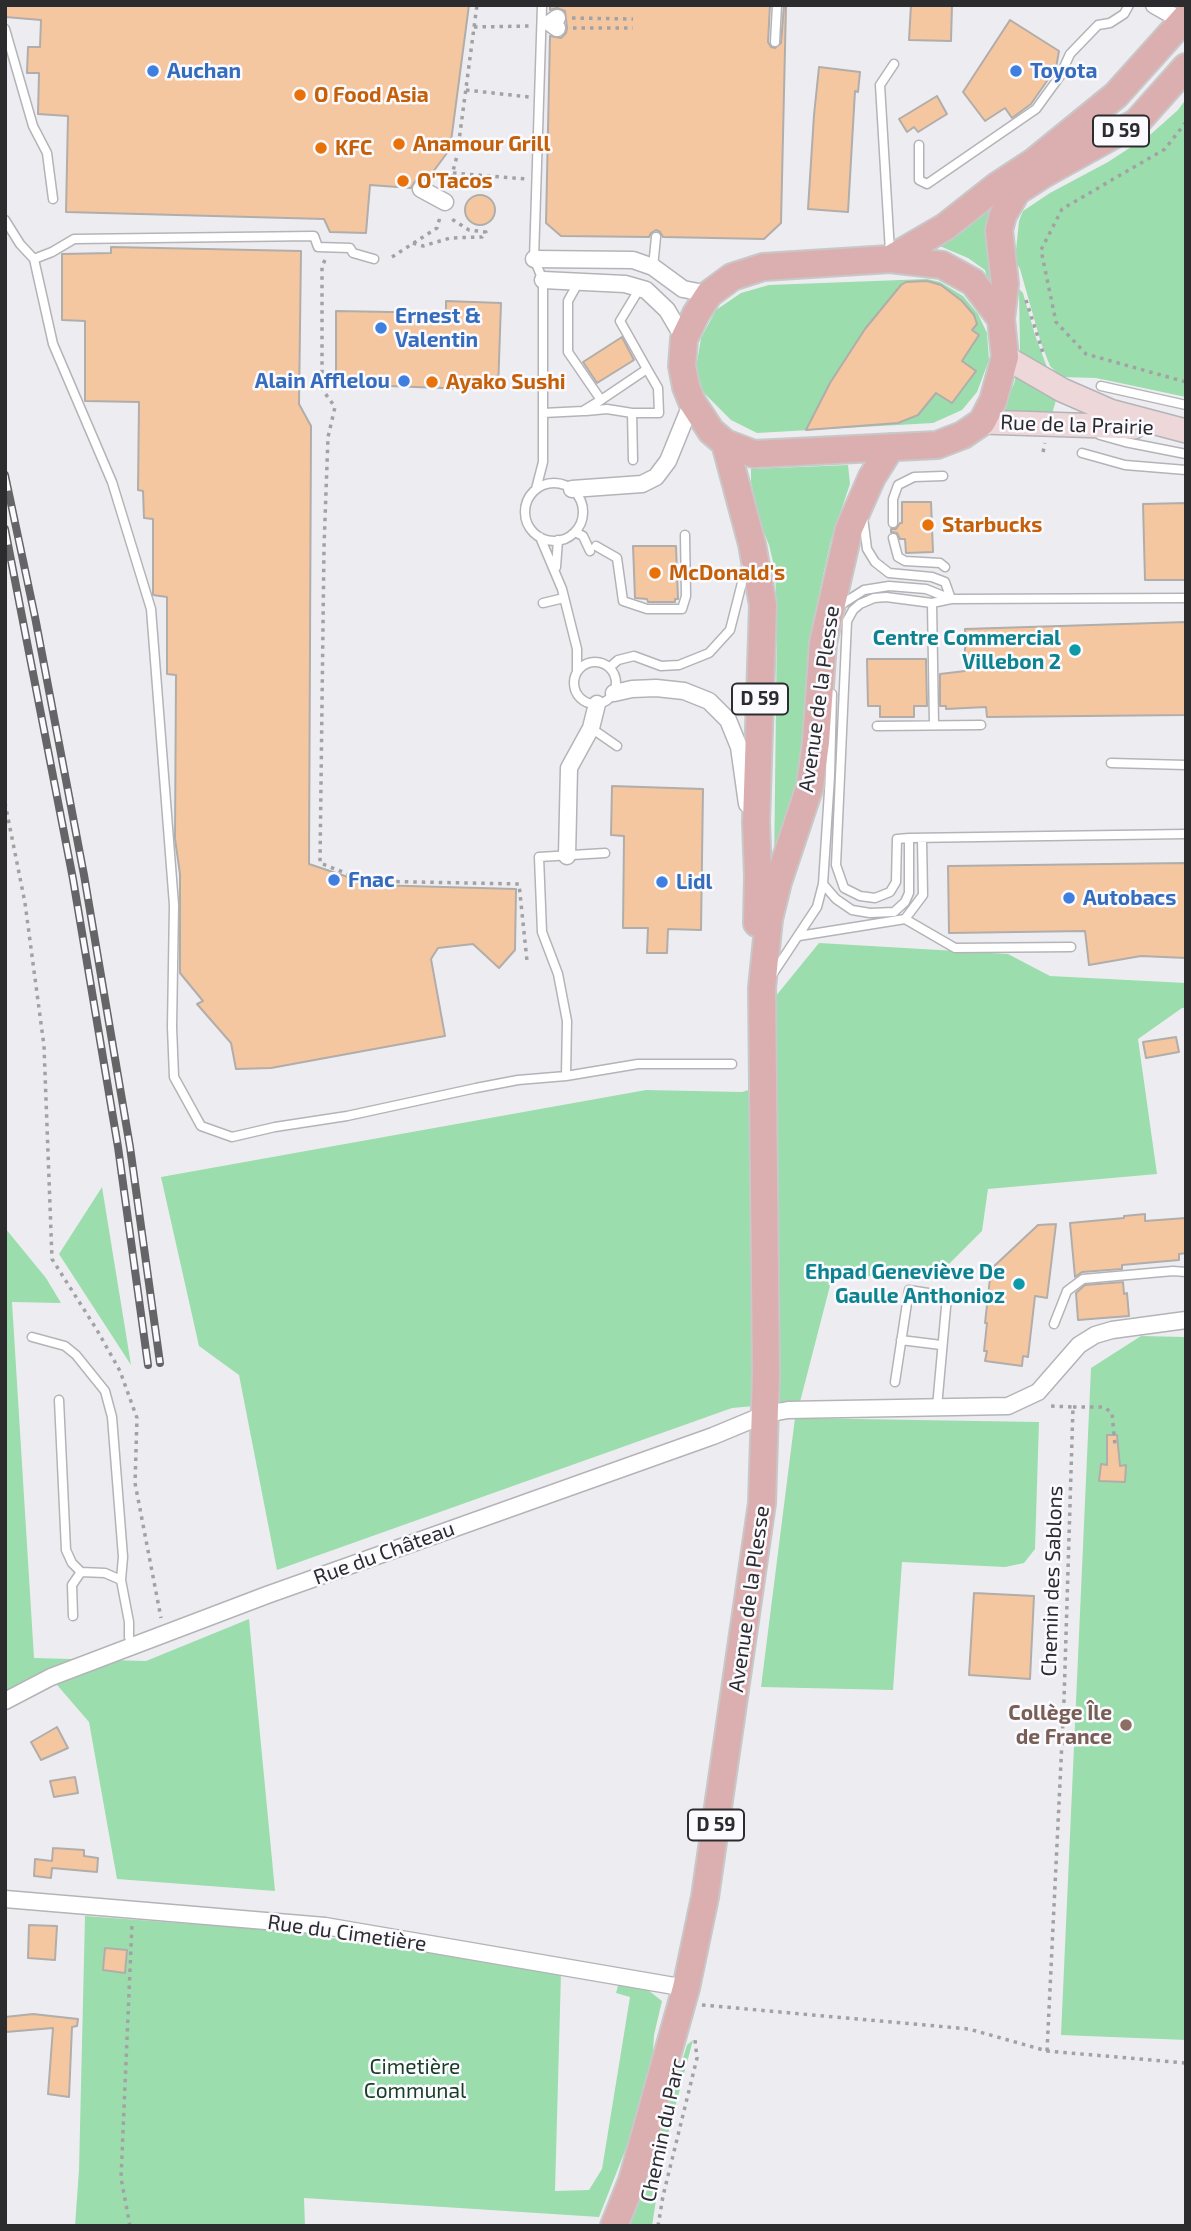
<!DOCTYPE html>
<meta charset="utf-8">
<style>
body{margin:0}
#map{position:relative;width:1191px;height:2231px;overflow:hidden;background:#ededf1;font-family:"Exo 2",sans-serif}
canvas{display:block}
.frame{position:absolute;inset:0;border:7px solid #2c2c2e;pointer-events:none}
</style>
<div id="map">
<canvas width="1191" height="2231"></canvas>
<div class="frame"></div>
</div>
<script>
const c = document.querySelector('canvas').getContext('2d');
c.lineJoin = 'round';
function fillPath(path, color) { c.fillStyle = color; c.fill(path, 'evenodd'); }
const shape = rows => new Path2D(rows.map(r => 'M' + r).join(''));
function stroke(path, color, width, dash) { c.strokeStyle = color; c.lineWidth = width; c.lineCap = dash ? 'butt' : 'round'; c.setLineDash(dash || []); c.stroke(path); }
function label(font, color, halo, rows, align = 'center') {
  c.font = font + ' "Exo 2",sans-serif'; c.lineWidth = 5; c.setLineDash([]); c.textBaseline = 'middle'; c.strokeStyle = halo; c.fillStyle = color; for (const [text, x, y, turn = 0] of rows) {
    c.save(); c.translate(x, y); c.rotate((+turn || 0) * Math.PI / 180); c.textAlign = isNaN(turn) ? turn : align; if (halo) c.strokeText(text, 0, 0); c.fillText(text, 0, 0); c.restore();
  }
}
const green = shape([
 [1186,99,1186,397,1096,378,1061,377,1050,366,1041,343,1020,269,1015,260,1019,221,1023,211,1050,193,1108,162,1151,134,1178,110],
 [983,206,991,213,995,285,988,282,985,270,968,258,942,247,923,245],
 [927,279,940,282,963,296,978,314,987,333,989,360,977,392,962,410,933,423,757,433,731,420,703,392,696,368,701,338,716,310,741,293,769,285],
 [1019,289,1023,293,1035,335,1051,378,1026,361,1020,351],
 [1017,372,1057,397,1052,414,1000,411,1014,384],
 [848,465,850,484,831,540,820,589,806,763,774,871,777,619,775,570,769,545,760,522,751,482,751,469],
 [819,943,1008,954,1050,976,1186,983,1186,1008,1182,1008,1138,1039,1157,1174,988,1189,982,1231,933,1280,833,1274,800,1402,732,1408,277,1570,239,1375,199,1346,161,1177,646,1090,742,1092,771,1083,775,997],
 [102,1187,131,1365,59,1254],
 [5,1228,46,1278,61,1303,12,1302,34,1658,146,1661,249,1619,275,1891,117,1879,89,1722,51,1678,5,1701],
 [1141,1336,1186,1337,1186,2040,1061,2035,1091,1368],
 [795,1418,1039,1422,1035,1549,1024,1563,1005,1567,902,1562,893,1690,761,1687],
 [85,1916,286,1931,561,1973,555,2191,589,2190,602,2169,630,1997,616,1993,619,1982,644,1987,662,2001,654,2035,652,2068,643,2105,599,2217,304,2198,305,2226,75,2226,79,2170],
 [693,2040,664,2149,652,2226,626,2226,654,2153,687,2045]
]);
const building = shape([
 [5,5,469,5,450,149,427,180,416,180,411,188,370,185,366,233,330,232,324,219,66,212,68,116,38,114,39,73,27,73,28,47,40,47,41,20,5,17,5,5],
 [550,5,770,5,768,42,771,47,775,48,781,43,784,5,786,5,781,223,764,239,663,237,660,232,656,230,651,233,649,237,561,236,546,223,550,36,561,38,566,33,567,28,565,11,557,8,550,10,550,5],
 [911,5,952,5,951,41,909,40,911,5],
 [1010,20,1059,51,1056,68,1031,104,1012,118,1005,108,985,121,963,92,1010,20],
 [819,67,860,72,858,92,855,91,848,212,808,209,814,115,819,67],
 [937,96,947,114,918,132,914,127,907,132,899,119,937,96],
 '465 210a15 15 0 1 1 30 0a15 15 0 1 1-30 0Z',
 [111,247,301,251,299,404,311,426,309,864,372,885,516,889,515,950,499,968,473,944,438,948,431,959,445,1036,271,1068,236,1069,231,1043,197,1004,203,1001,180,973,180,874,175,839,176,675,167,674,167,597,153,595,153,519,144,518,143,491,138,490,139,402,85,401,85,321,62,320,62,254,111,253,111,247],
 [927,281,941,285,962,301,974,315,977,324,972,330,979,335,962,361,976,371,952,403,936,393,918,415,898,423,806,430,830,383,865,329,901,285,906,282,927,281],
 [446,301,501,303,498,390,387,386,386,379,336,378,336,311,446,313,446,301],
 [622,337,634,360,597,383,583,362,622,337],
 [902,502,931,502,933,552,906,553,905,539,900,539,897,533,891,532,891,529,896,529,900,523,902,523,902,502],
 [1186,503,1186,580,1145,580,1143,504,1186,503],
 [633,546,676,546,678,599,675,599,675,602,648,602,647,599,635,598,633,546],
 [1186,622,1186,715,987,717,986,707,946,709,946,706,940,706,940,674,965,671,965,629,1186,622],
 [867,659,926,659,927,706,914,706,914,717,880,717,880,706,868,706,867,659],
 [612,786,703,789,701,930,668,929,667,953,647,953,648,928,623,928,624,836,611,835,612,786],
 [1186,863,1186,958,1141,956,1089,965,1085,931,949,933,948,866,1186,863],
 [1176,1037,1179,1052,1146,1058,1143,1042,1176,1037],
 [1145,1214,1145,1221,1186,1218,1186,1253,1179,1254,1179,1260,1122,1265,1122,1269,1082,1272,1075,1277,1070,1223,1124,1218,1124,1216,1145,1214],
 [1056,1224,1047,1298,1035,1296,1028,1357,1023,1356,1022,1366,985,1361,987,1351,984,1351,987,1323,985,1323,991,1269,1038,1225,1056,1224],
 [1123,1282,1124,1294,1127,1293,1129,1316,1078,1320,1076,1293,1085,1285,1123,1282],
 [1107,1435,1117,1435,1120,1466,1126,1465,1125,1482,1099,1481,1101,1464,1107,1465,1107,1435],
 [974,1593,1034,1596,1030,1679,969,1675,974,1593],
 [57,1727,68,1748,41,1760,31,1742,57,1727],
 [75,1777,78,1793,54,1797,50,1781,75,1777],
 [53,1848,84,1850,84,1856,98,1858,97,1872,52,1868,51,1878,34,1876,35,1859,52,1861,53,1848],
 [29,1925,57,1926,55,1960,28,1958,29,1925],
 [105,1948,127,1950,125,1973,103,1970,105,1948],
 [33,2014,78,2019,77,2026,72,2027,69,2097,48,2094,53,2028,6,2032,5,2017,33,2014]
]);
const path = shape([
 [572,18,633,19],
 [474,27,531,26],
 [573,28,633,28],
 [466,90,529,97],
 [1186,122,1165,149,1062,209,1041,250,1056,322,1086,354,1186,382],
 [453,173,526,179],
 [449,186,457,156,477,5],
 [413,243,423,246,450,238,482,237,486,232,469,230,450,218],
 [392,257,437,228,440,217],
 [325,260,322,266,322,389,335,407,328,437,324,547,320,863,366,881,519,884,527,961],
 [1026,300,1044,356],
 [1043,452,1045,443],
 [5,803,25,903,44,1046,52,1259,97,1330,120,1371,137,1418,135,1483,161,1618],
 [1073,1407,1104,1407,1112,1413,1115,1445],
 [702,2005,969,2029,1047,2051,1186,2063],
 [1047,2051,1064,1700,1073,1407,1048,1406],
 [130,2226,121,2178,132,1924],
 [658,2226,663,2196,697,2058,695,2040]
]);
const lane = shape([
 [5,29,33,126,47,153,53,199],
 [775,42,777,5],
 [919,145,919,180,927,184,1036,109,1060,76,1070,54,1098,25,1110,23,1124,14,1129,5],
 [5,220,20,244,34,259,52,252,74,239,314,236,318,247,350,248,353,253,374,259],
 [890,252,880,85,894,64],
 [34,259,53,344,112,482,151,609,174,905,172,1027,174,1077,201,1126,232,1137,275,1127,347,1116,476,1088,518,1080,566,1076,567,1021,558,974,542,932,539,857,605,853],
 [653,267,656,237],
 [1101,386,1186,405],
 [601,400,647,369,620,321,640,288],
 [586,411,607,409,632,413,659,413,658,388,647,369],
 [543,413,583,411,601,400,568,352,568,301,578,283],
 [632,413,633,460],
 [1100,435,1125,442,1186,454],
 [1082,453,1125,465,1186,470],
 '525 512a29 29 0 1 1 58 0a29 29 0 1 1-58 0Z',
 [536,489,543,462,543,280,534,259,542,5],
 [863,517,867,549,875,562,889,573,932,577,945,582,951,599],
 [893,523,893,499,898,485,914,477,943,476],
 [575,532,583,536,590,551],
 [540,537,562,589,577,649,577,671],
 [893,538,898,557,905,561,940,563,945,567],
 [596,546,617,558,623,601,647,609,682,609,686,596,685,535],
 [556,567,558,540],
 [543,603,564,598],
 [932,603,934,725],
 [839,606,864,590,889,586,926,589,951,599],
 '574 683a21 21 0 1 1 42 0a21 21 0 1 1-42 0Z',
 [610,667,618,660,634,656,661,666,679,665,709,653,730,630,746,567],
 [877,726,981,725],
 [591,728,617,746],
 [1111,763,1186,765],
 [909,838,897,839,896,882,890,892,875,898,860,896,844,888,836,865,847,621,853,610,860,604,874,598,886,597,932,603,951,599,1186,598],
 [823,884,836,899,852,910,870,913,894,912,905,902,909,893,909,838,1186,834],
 [905,919,955,948,1071,947],
 [799,936,905,919,923,895,922,838],
 [772,975,817,907,823,884,830,776,832,694],
 [566,1076,638,1064,732,1064],
 [1054,1324,1067,1291,1083,1279,1173,1271,1186,1272],
 [32,1337,65,1346,76,1355,105,1391,112,1417,123,1557,121,1580,129,1622,129,1637,132,1646],
 [901,1340,941,1345],
 [895,1382,909,1290,947,1296,937,1407],
 [59,1400,66,1550,72,1563,81,1572,105,1573,121,1580],
 [73,1616,72,1585,81,1572]
]);
const street = shape([
 [1154,5,1186,23],
 [557,28,550,23,557,18],
 [421,189,445,202],
 [534,259,633,260,653,267,683,289,709,294],
 [543,280,625,284,646,290,667,310,684,339],
 [572,489,642,484,656,477,668,461,692,402],
 [614,693,632,689,656,688,684,691,709,701,728,720,739,747,747,804],
 [567,856,569,768,591,728,597,704],
 [5,1701,51,1677,267,1595,713,1436,766,1414,788,1410,1008,1406,1038,1392,1079,1345,1095,1335,1112,1330,1186,1320],
 [5,1899,325,1926,686,1988]
]);
const secondary = shape([
 [1005,357,1062,390,1110,411,1186,431],
 [982,422,1134,427]
]);
const primary = shape([
 [890,259,942,265,973,282,1001,319,1005,357,993,401,982,422,963,435,937,445,754,454,725,443,711,431,692,402,686,387,682,366,684,339,696,314,709,294,732,277,763,267,890,259],
 [890,259,945,227,997,186,1035,161,1116,95,1186,17],
 [1001,319,1005,284,999,230,1003,215,1017,191,1042,175,1137,122,1186,67],
 [725,443,752,544,763,605,756,822,758,876,757,923],
 [614,2226,632,2181,686,1988,705,1897,762,1503,766,1375,762,988,769,919,778,882,810,786,816,742,823,643,849,529,872,477,891,447]
]);
const rail = shape([
 [5,475,35,617,84,875,130,1147,160,1363],
 [5,529,73,879,118,1147,148,1365]
]);
const markers = [
 [153,71,7,"#3f7fe0"],
 [1016,71,7,"#3f7fe0"],
 [300,95,7,"#e8710a"],
 [399,144,7,"#e8710a"],
 [321,148,7,"#e8710a"],
 [403,181,7,"#e8710a"],
 [381,328,7,"#3f7fe0"],
 [404,381,7,"#3f7fe0"],
 [432,382,7,"#e8710a"],
 [928,525,7,"#e8710a"],
 [655,573,7,"#e8710a"],
 [1075,650,7,"#0f9aa8"],
 [334,880,7,"#3f7fe0"],
 [662,882,7,"#3f7fe0"],
 [1069,898,7,"#3f7fe0"],
 [1019,1284,7,"#0f9aa8"],
 [1126,1725,7,"#8d6e63"]
];
const shields = [
 [1121,131,56],
 [760,699,56],
 [716,1825,56]
];
const shieldNames = [
 ["D 59",1121,131],
 ["D 59",760,699],
 ["D 59",716,1825]
];
const shopNames = [
 ["Auchan",167,71],
 ["Toyota",1030,71],
 ["Ernest &",395,316],
 ["Valentin",395,340],
 ["Alain Afflelou",390,381,"right"],
 ["Fnac",348,880],
 ["Lidl",676,882],
 ["Autobacs",1083,898]
];
const foodNames = [
 ["O Food Asia",314,95],
 ["Anamour Grill",413,144],
 ["KFC",335,148],
 ["O'Tacos",417,181],
 ["Ayako Sushi",446,382],
 ["Starbucks",942,525],
 ["McDonald's",669,573]
];
const streetNames = [
 ["Rue de la Prairie",1077,425,2],
 ["Avenue de la Plesse",819,699,-82],
 ["Rue du Château",384,1553,-20],
 ["Chemin des Sablons",1052,1581,-88],
 ["Avenue de la Plesse",749,1599,-82],
 ["Rue du Cimetière",347,1933,8],
 ["Chemin du Parc",663,2130,-78]
];
const cultureNames = [
 ["Centre Commercial",1061,638],
 ["Villebon 2",1061,662],
 ["Ehpad Geneviève De",1005,1272],
 ["Gaulle Anthonioz",1005,1296]
];
const educationNames = [
 ["Collège Île",1112,1713],
 ["de France",1112,1737]
];
const parkNames = [
 ["Cimetière",415,2067],
 ["Communal",415,2091]
];
fillPath(green, '#9cddad');
fillPath(building, '#f5c7a0');
stroke(building, '#b1adaa', 2);
stroke(lane, '#b4b4b8', 11);
stroke(street, '#b4b4b8', 19);
stroke(secondary, '#b4b4b8', 26);
stroke(primary, '#c8c8c9', 30);
stroke(path, '#a2a2a5', 3.5, [3.5, 5]);
stroke(lane, '#fff', 8);
stroke(street, '#fff', 16);
stroke(secondary, '#edd7d8', 23);
stroke(primary, '#dbafb0', 26);
stroke(rail, '#656568', 8);
stroke(rail, '#fafaff', 5, [16]);
for (const [x, y, r, color] of markers) { const dot = new Path2D(); dot.arc(x, y, r, 0, 2 * Math.PI); c.fillStyle = color; c.fill(dot); stroke(dot, '#fafaff', 2.5); }
for (const [x, y, w] of shields) { const box = new Path2D(); box.roundRect(x - w / 2, y - 15.5, w, 31, 5); c.fillStyle = '#fafaff'; c.fill(box); stroke(box, '#2c2c2e', 2); }
label('bold 19px', '#2c2c2e', null, shieldNames);
label('bold 21px', '#366cbe', '#fafaff', shopNames, 'left');
label('bold 21px', '#c56008', '#fafaff', foodNames, 'left');
label('21px', '#2c2c2e', '#fafaff', streetNames);
label('bold 21px', '#0d838f', '#fafaff', cultureNames, 'right');
label('bold 21px', '#785e54', '#fafaff', educationNames, 'right');
label('21px', '#183d25', '#fafaff', parkNames);
</script>
